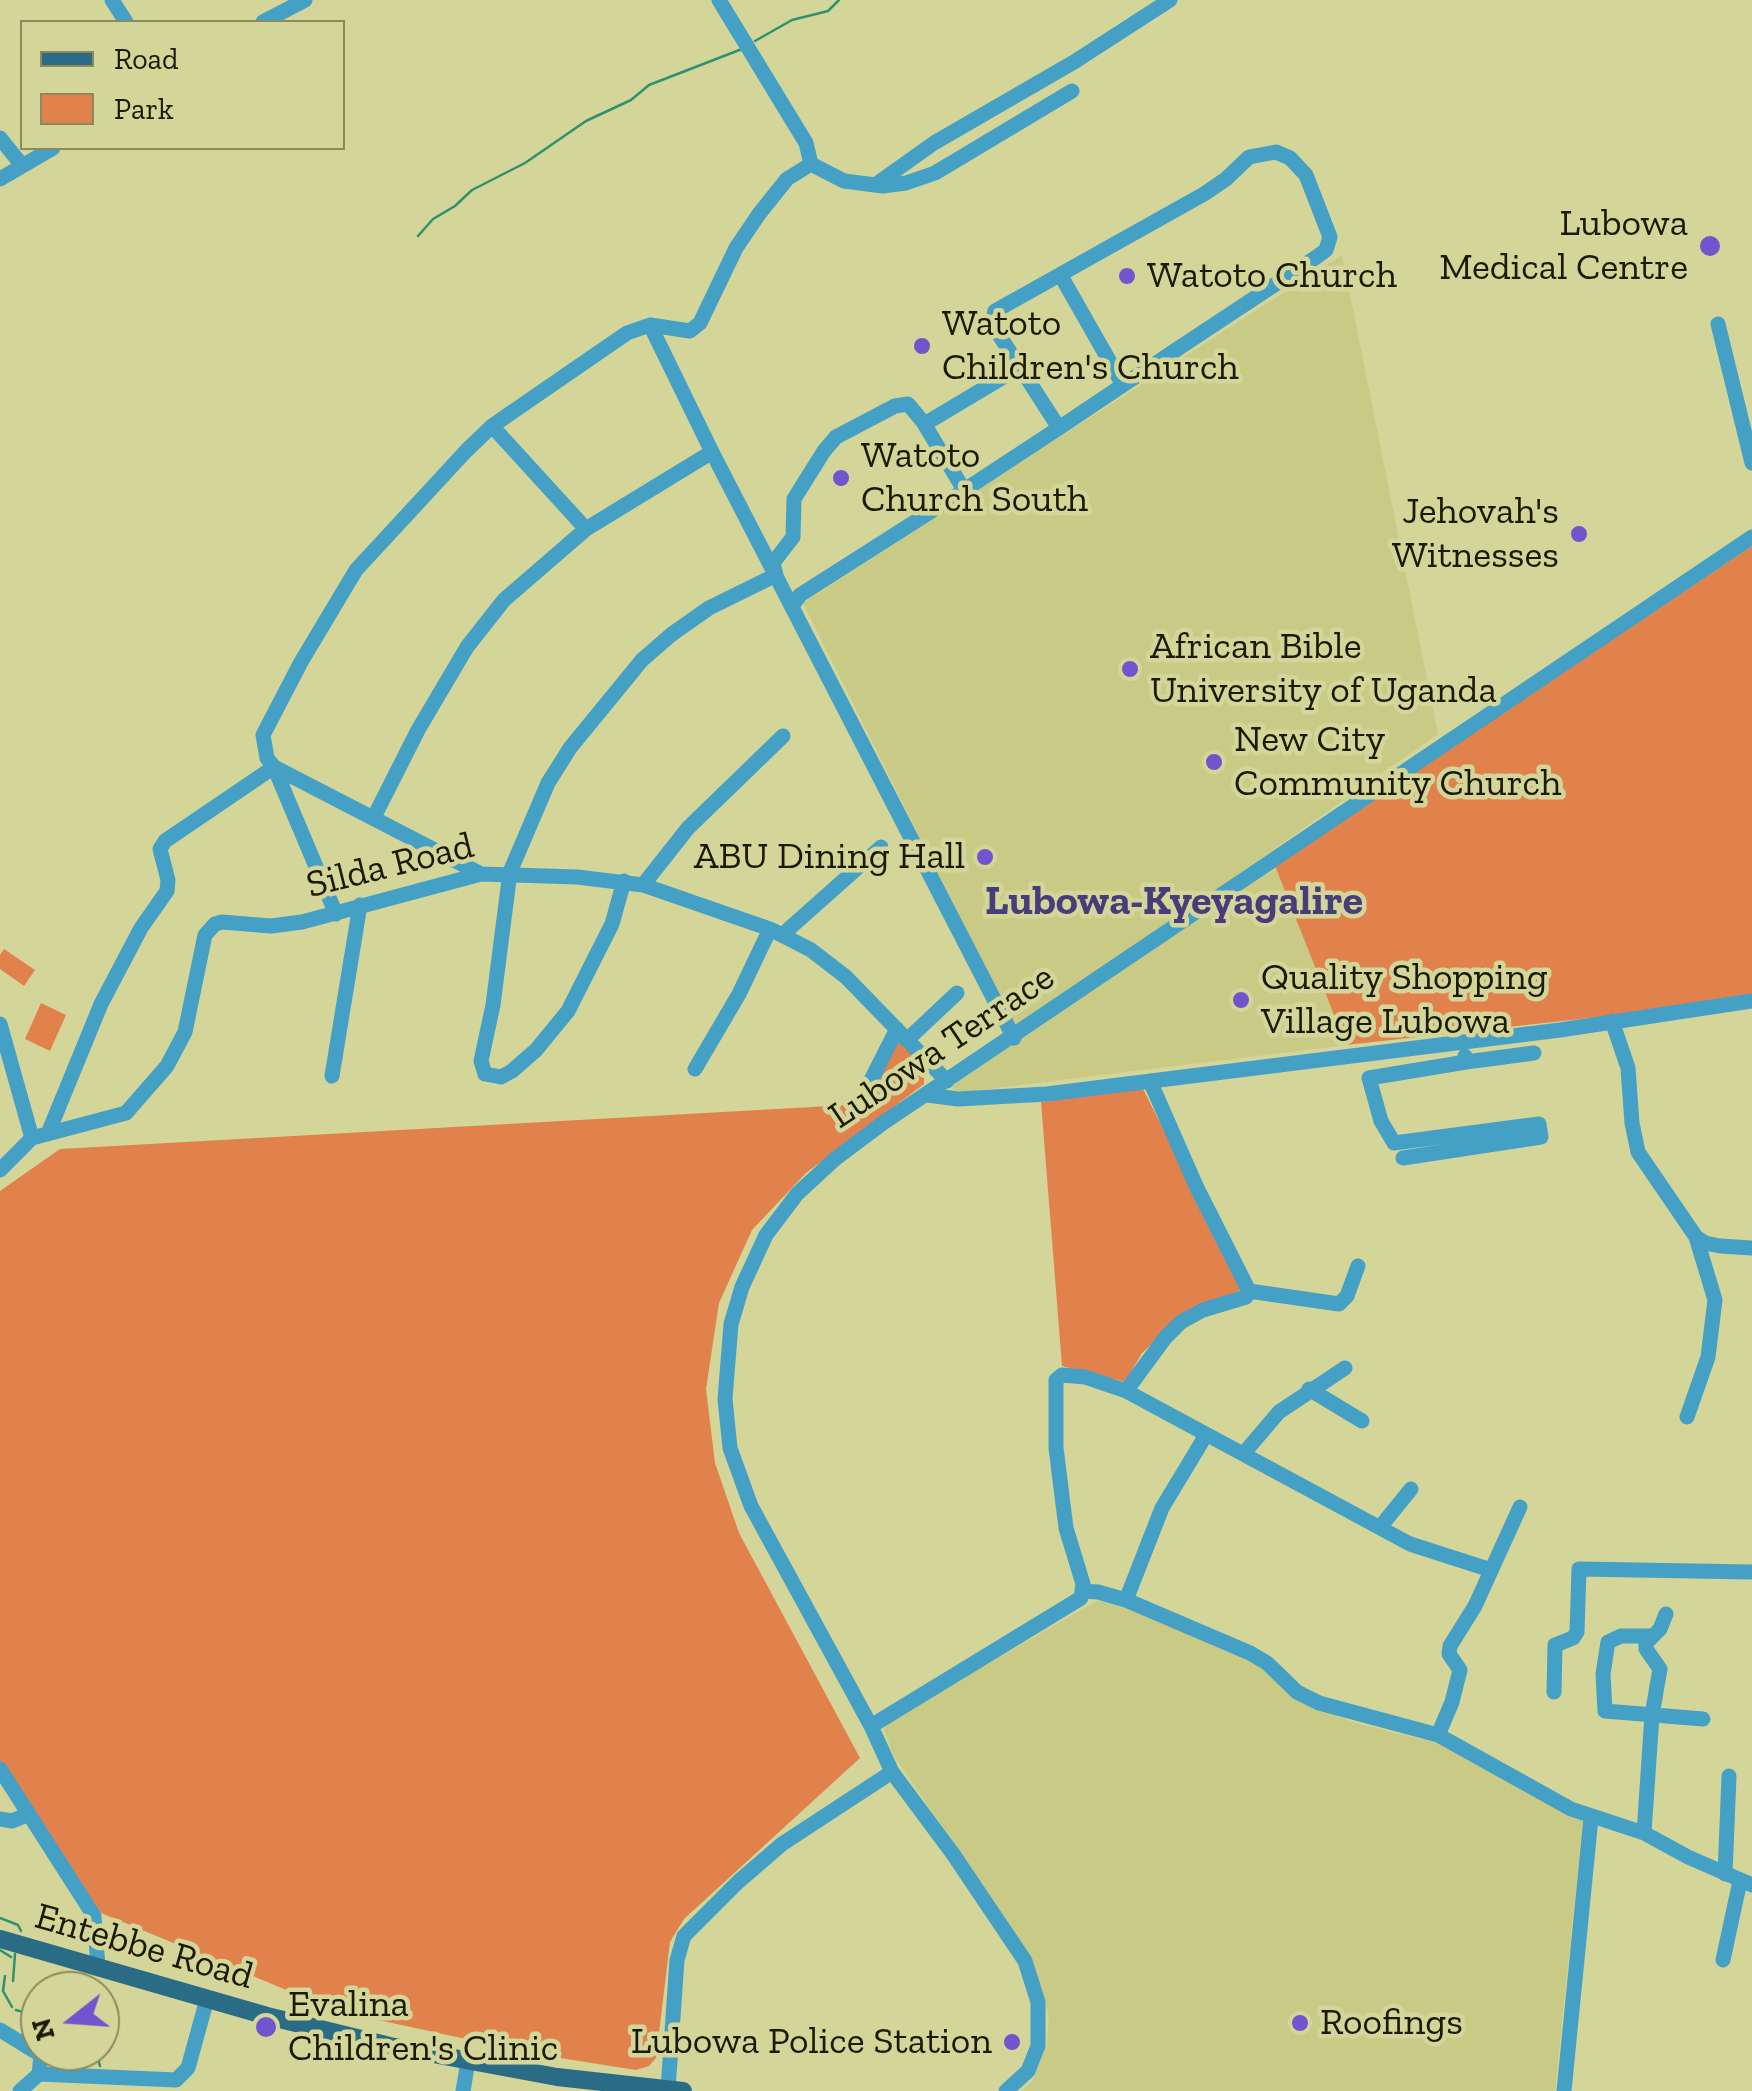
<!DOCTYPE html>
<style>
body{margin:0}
#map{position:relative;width:1752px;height:2091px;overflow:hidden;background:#d4d599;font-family:"Zilla Slab",serif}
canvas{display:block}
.legend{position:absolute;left:20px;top:20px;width:325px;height:130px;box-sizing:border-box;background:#d4d599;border:2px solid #8a8a5d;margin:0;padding:12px 18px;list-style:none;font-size:30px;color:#1b1a04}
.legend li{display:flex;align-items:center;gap:20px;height:50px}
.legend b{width:50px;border:2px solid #8a8a5d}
.north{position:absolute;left:20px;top:1971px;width:100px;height:100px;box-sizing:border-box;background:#d4d599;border:2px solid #8a8a5d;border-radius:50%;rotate:253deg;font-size:28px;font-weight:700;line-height:40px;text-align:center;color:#1b1a04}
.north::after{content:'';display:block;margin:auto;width:35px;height:45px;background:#6f55ce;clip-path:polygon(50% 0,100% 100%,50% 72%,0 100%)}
</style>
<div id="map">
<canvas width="1752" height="2091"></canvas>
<ul class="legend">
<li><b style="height:12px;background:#2a6b85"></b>Road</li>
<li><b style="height:28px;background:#e1824d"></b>Park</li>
</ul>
<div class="north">N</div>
</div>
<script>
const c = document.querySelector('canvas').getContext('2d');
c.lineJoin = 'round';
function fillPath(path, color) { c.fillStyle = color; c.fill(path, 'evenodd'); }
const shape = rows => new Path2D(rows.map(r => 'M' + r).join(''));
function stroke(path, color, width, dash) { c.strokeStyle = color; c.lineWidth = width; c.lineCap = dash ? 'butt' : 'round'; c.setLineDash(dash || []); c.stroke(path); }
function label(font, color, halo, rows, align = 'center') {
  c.font = font + ' "Zilla Slab",serif'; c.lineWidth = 9; c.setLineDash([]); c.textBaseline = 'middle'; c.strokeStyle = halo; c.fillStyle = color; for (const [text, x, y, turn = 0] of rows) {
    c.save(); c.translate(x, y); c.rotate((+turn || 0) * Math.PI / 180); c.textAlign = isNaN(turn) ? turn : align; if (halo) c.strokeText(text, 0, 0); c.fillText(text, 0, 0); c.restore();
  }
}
const built = shape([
 [1342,255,1438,734,1016,1030,803,603],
 [1275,866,1346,1045,964,1092,952,1089,955,1084],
 [1097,1601,1111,1602,1254,1662,1294,1696,1352,1722,1437,1743,1583,1821,1555,2091,1021,2091,1032,2081,1047,2045,1049,2017,1042,1988,1014,1933,893,1754,882,1724]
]);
const green = shape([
 [1752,546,1752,1000,1346,1045,1275,866],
 [4,949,35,970,24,986,0,969,0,955],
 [41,1003,66,1015,50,1051,25,1039],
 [896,1037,924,1068,924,1084,806,1173,752,1230,719,1303,706,1389,715,1463,739,1533,860,1758,684,1919,670,1942,656,2058,649,2066,636,2070,535,2054,337,2011,101,1913,0,1762,0,1191,60,1149,848,1105,860,1094,870,1092],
 [1142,1087,1244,1288,1225,1299,1191,1308,1142,1353,1125,1382,1062,1366,1041,1102]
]);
const stream = shape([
 [755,41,792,20,828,11,839,0],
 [418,236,433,219,455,206,472,190,525,163,586,121,631,100,649,85,742,49],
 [0,1918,18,1925,21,1931],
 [0,1950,11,1957],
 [5,1976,3,1991,12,2007],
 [13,1981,15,1954],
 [16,2010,23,2012,30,2028,40,2032],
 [89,2051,98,2059,100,2066]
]);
const minor = shape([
 [112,0,126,22],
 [263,22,305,0],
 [0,138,21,164],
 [811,164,844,181,883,186,906,183,935,173,1072,91],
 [0,179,53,148],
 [875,185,934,143,1074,62,1170,0],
 [1061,276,1123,385],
 [1718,324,1752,463],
 [650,325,712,452,1014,1038],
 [923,422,964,490],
 [492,426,586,529],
 [792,606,800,595,960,493,1059,428,1123,385,1315,258,1326,250,1330,237,1306,175,1290,158,1276,152,1249,157,1226,179,1204,194,995,311,992,324,1059,428],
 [374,817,418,730,467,647,504,600,586,529,712,452],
 [481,874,274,767,267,758,263,735,301,662,356,570,466,451,492,426,627,333,650,325,690,331,700,323,736,248,759,214,787,179,811,164,806,143,719,0],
 [624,881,612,924,568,1011,536,1050,512,1071,501,1077,485,1074,481,1061,493,1005,510,872,548,783,570,748,642,660,672,634,709,608,776,575,773,563,793,537,794,499,824,451,836,437,895,406,908,404,923,422,928,422,1020,367],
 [643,885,688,828,783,736],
 [782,935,881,847],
 [1612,1021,1628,1068,1632,1123,1638,1152,1696,1237,1715,1300,1708,1357,1687,1417],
 [0,1024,32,1138],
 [907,1040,957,993],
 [1465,1056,1466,1062,1534,1053],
 [695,1069,739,994,770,929],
 [332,1076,360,905],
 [867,1088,897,1029],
 [927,1095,958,1099,1047,1094,1560,1030,1752,1001],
 [49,1131,101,1004,141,928,167,891,168,880,160,849,165,841,274,767,336,914],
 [1403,1158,1541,1137,1539,1124,1394,1143,1381,1121,1369,1078,1466,1062],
 [0,1170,32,1138,126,1113,167,1066,185,1032,205,935,215,924,222,922,271,926,302,922,481,874,577,877,643,885,770,929,811,950,846,977,947,1081],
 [1696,1237,1705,1243,1720,1246,1752,1248],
 [1249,1291,1339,1304,1347,1296,1358,1266],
 [1309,1389,1362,1421],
 [1126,1391,1165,1338,1181,1322,1203,1310,1246,1297,1249,1291,1197,1188,1150,1081],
 [1244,1453,1279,1412,1345,1368],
 [1381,1526,1411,1489],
 [1082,1591,1098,1592,1126,1600,1250,1653,1267,1663,1297,1692,1319,1703,1438,1735,1571,1809,1644,1833,1688,1857,1752,1885],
 [1126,1600,1162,1508,1206,1435],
 [1649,1636,1621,1636,1608,1642,1603,1674,1605,1711,1703,1719],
 [1554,1692,1555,1645,1573,1638,1577,1632,1579,1569,1752,1572],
 [871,1726,1081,1598,1083,1584,1066,1528,1056,1448,1056,1380,1062,1375,1085,1377,1126,1391,1410,1544,1491,1570],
 [1438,1735,1452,1702,1460,1670,1449,1654,1450,1646,1475,1606,1520,1507],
 [0,1769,94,1916,98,1966],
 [0,1819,12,1821,29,1814],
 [1644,1833,1652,1715,1660,1669,1646,1649,1646,1643,1660,1629,1666,1614],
 [1725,1874,1729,1776],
 [1723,1960,1740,1881],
 [0,2030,41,2055,39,2074],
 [668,2089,677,1960,684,1936,738,1882,782,1844,892,1772],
 [20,2091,39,2074,176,2080,188,2068,207,1999],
 [463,2091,468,2061],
 [1006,2091,1028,2071,1038,2046,1038,2002,1025,1961,953,1854,892,1772,871,1726,751,1506,730,1448,725,1399,731,1324,742,1287,766,1235,797,1194,835,1159,883,1123,1752,537],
 [1564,2091,1591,1818]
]);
const major = shape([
 [0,1939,267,2016,390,2046,557,2077,683,2091]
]);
const markers = [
 [1710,246,12,"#6f55ce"],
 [1127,276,10,"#6f55ce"],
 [922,346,10,"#6f55ce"],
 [841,478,10,"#6f55ce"],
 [1579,534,10,"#6f55ce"],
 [1130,669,10,"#6f55ce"],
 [1214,762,10,"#6f55ce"],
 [985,857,10,"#6f55ce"],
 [1241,1000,10,"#6f55ce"],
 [1300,2023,10,"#6f55ce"],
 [266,2027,12,"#6f55ce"],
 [1012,2042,10,"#6f55ce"]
];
const poiNames = [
 ["Lubowa",1688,224,"right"],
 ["Medical Centre",1688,268,"right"],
 ["Watoto Church",1147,276],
 ["Watoto",942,324],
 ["Children's Church",942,368],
 ["Watoto",861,456],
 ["Church South",861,500],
 ["Jehovah's",1559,512,"right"],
 ["Witnesses",1559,556,"right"],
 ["African Bible",1150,647],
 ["University of Uganda",1150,691],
 ["New City",1234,740],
 ["Community Church",1234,784],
 ["ABU Dining Hall",965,857,"right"],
 ["Quality Shopping",1261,978],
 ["Village Lubowa",1261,1022],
 ["Evalina",288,2005],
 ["Children's Clinic",288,2049],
 ["Roofings",1320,2023],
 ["Lubowa Police Station",992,2042,"right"]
];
const streetNames = [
 ["Silda Road",390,866,-14],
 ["Lubowa Terrace",942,1047,-34],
 ["Entebbe Road",144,1947,16]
];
const quarterNames = [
 ["Lubowa-Kyeyagalire",1174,902]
];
fillPath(built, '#c9ca86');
fillPath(green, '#e1824d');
stroke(stream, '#2f926e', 2.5);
stroke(minor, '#45a0c6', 15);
stroke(major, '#2a6b85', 18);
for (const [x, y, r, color] of markers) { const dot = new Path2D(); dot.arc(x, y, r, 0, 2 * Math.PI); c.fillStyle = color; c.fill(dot); stroke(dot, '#d4d599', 4); }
label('38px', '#1b1a04', '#d4d599', poiNames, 'left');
label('38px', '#1b1a04', '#d4d599', streetNames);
label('bold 42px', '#473d7a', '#d4d599', quarterNames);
</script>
